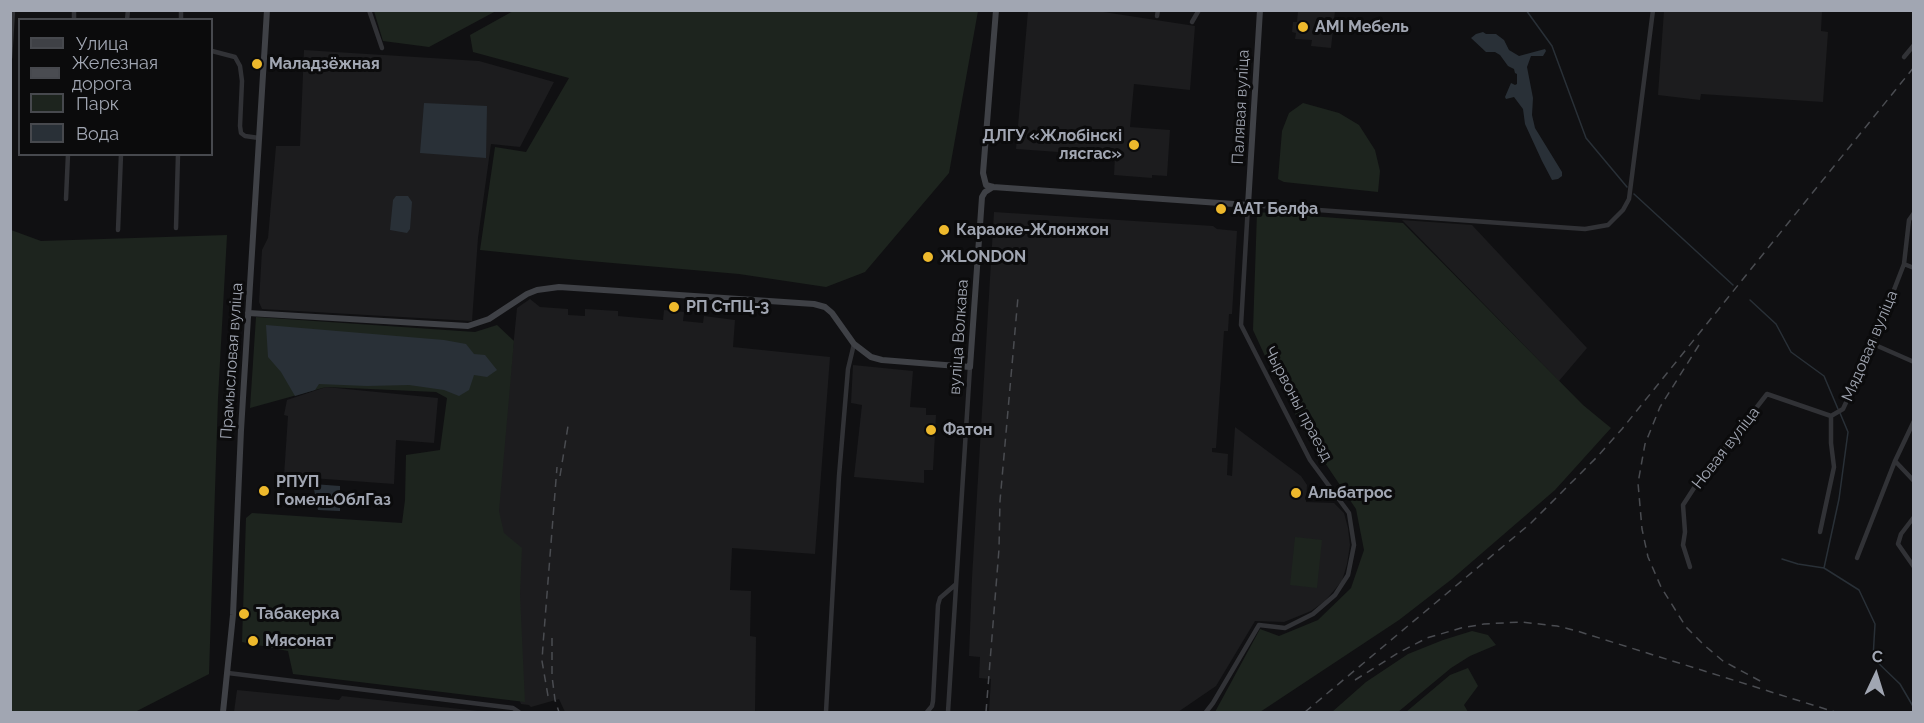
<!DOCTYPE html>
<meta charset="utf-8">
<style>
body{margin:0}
#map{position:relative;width:1924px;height:723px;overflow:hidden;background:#101012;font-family:Raleway,sans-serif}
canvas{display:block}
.frame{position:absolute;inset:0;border:12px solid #a1a6b2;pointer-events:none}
.legend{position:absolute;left:18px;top:18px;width:195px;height:138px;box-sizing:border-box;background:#0b0b0c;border:2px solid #47494e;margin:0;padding:8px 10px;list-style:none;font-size:18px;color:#a1a6b2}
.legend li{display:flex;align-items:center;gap:12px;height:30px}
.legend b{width:30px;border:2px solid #47494e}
.north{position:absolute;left:1846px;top:645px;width:60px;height:60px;-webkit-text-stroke:4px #0b0b0c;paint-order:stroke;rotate:4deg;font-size:16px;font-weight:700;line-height:24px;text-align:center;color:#a1a6b2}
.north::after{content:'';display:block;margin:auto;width:21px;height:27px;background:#a1a6b2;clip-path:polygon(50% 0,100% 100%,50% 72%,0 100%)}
</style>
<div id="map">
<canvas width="1924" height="723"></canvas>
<div class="frame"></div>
<ul class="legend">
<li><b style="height:8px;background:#3f4146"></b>Улица</li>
<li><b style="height:8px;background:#4a4c51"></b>Железная дорога</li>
<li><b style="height:16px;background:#1d241e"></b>Парк</li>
<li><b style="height:16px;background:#293037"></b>Вода</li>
</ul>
<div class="north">С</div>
</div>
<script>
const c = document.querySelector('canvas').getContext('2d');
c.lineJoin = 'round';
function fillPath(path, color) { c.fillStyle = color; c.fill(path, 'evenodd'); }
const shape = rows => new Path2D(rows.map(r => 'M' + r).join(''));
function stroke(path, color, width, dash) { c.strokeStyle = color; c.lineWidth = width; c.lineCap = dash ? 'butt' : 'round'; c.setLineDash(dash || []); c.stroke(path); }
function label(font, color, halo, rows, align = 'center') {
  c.font = font + ' Raleway,sans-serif'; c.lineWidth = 6; c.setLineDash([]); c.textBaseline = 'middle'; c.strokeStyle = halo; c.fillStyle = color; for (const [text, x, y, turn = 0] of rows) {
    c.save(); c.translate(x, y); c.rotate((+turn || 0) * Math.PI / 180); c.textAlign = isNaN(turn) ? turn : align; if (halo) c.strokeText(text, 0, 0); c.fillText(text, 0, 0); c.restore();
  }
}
const built = shape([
 [1028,11,1097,11,1195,26,1190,90,1134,84,1130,127,1170,130,1167,176,1152,175,1152,178,1114,175,1115,156,1016,149],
 [1298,11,1335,11,1331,48,1311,46,1312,40,1295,39,1296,33,1292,32,1293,22,1297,22],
 [1664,11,1822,11,1821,31,1828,32,1823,102,1701,94,1700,100,1658,95],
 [304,50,479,61,554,82,520,147,491,144,478,238,472,321,262,309,259,302,262,250,268,238,276,146,300,146],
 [994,212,1213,226,1217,229,1237,231,1232,314,1229,314,1228,331,1224,331,1216,448,1212,448,1212,452,1228,454,1227,475,1232,476,1235,427,1301,476,1307,485,1306,502,1334,503,1344,513,1348,528,1350,545,1347,564,1342,581,1325,601,1311,611,1284,622,1255,621,1216,686,1178,712,989,712,991,679,979,678,980,657,969,656,972,578],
 [1402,220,1472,225,1587,348,1559,381],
 [530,299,540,307,568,309,568,315,585,316,585,309,618,311,618,316,663,320,664,310,684,312,683,321,703,323,704,316,735,320,733,347,830,357,815,554,732,548,730,590,751,591,750,636,756,637,755,712,565,712,559,699,531,707,529,705,521,704,519,699,497,510,517,308],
 [853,365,913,371,910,407,926,408,926,415,936,415,933,470,924,470,924,483,854,477,862,405,851,403],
 [326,387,438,398,434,443,396,440,394,484,284,476,288,416,284,415,287,400],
 [237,690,339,700,342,696,487,712,234,712]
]);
const green = shape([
 [515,10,978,11,949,173,865,272,826,287,739,274,578,260,480,250,495,147,526,152,569,78,473,52,470,35],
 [374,11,374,10,496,11,429,47,383,41],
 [1303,103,1339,113,1359,125,1375,150,1380,171,1378,192,1284,182,1278,179,1282,131,1289,113],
 [1257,212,1403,223,1583,405,1611,428,1555,490,1452,579,1399,620,1260,712,1215,712,1260,629,1279,636,1318,620,1351,588,1364,550,1356,509,1307,436,1270,367,1253,330],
 [11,230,41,241,227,235,218,398,209,674,135,712,11,712],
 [256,317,475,332,497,325,514,341,499,511,504,533,522,548,520,594,525,702,293,674,288,651,242,642,246,518,252,513,402,523,405,500,406,455,440,450,447,398,436,392,326,387,250,408],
 [1295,537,1322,540,1317,588,1290,585],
 [1472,631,1488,635,1496,645,1470,656,1451,668,1398,712,1332,712,1366,682,1408,654,1443,640],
 [1468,668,1478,686,1464,705,1468,712,1406,712,1450,675]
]);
const water = shape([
 [1483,32,1486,34,1496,34,1504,40,1509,50,1519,56,1545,49,1546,51,1543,56,1531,56,1527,67,1533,98,1532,115,1535,128,1562,172,1562,176,1558,179,1552,180,1542,161,1525,124,1523,109,1514,97,1506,99,1505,97,1511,83,1515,85,1517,84,1517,74,1515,73,1514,69,1508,66,1500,55,1495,52,1486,52,1471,38,1476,34],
 [424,103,487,106,486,158,420,153],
 [396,196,408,196,412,202,410,229,407,233,390,230,393,200],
 [266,325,444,340,466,344,474,354,485,355,497,370,487,377,474,375,469,390,459,396,444,390,409,385,367,386,319,384,315,390,295,396,281,372,268,357],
 [313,484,340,486,340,511,318,510]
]);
const stream = shape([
 [1526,10,1552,46,1586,138,1627,187],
 [1634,194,1733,285],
 [1750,300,1776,324,1791,352,1824,376,1838,409],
 [1782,559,1798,564,1824,568,1859,590,1875,624,1873,658,1900,684,1914,708],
 [1824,568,1839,499,1848,432,1840,413]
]);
const street = shape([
 [181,10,181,20],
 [369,10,382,48],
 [1157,16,1158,10],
 [74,20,74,10],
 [127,20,128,10],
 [1192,22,1199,10],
 [212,51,235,57,240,66,242,81,240,126,241,133,245,136,259,138],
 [1904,57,1914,45],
 [10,58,13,10],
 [66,199,68,154],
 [176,228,178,154],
 [118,230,121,154],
 [1904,264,1914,268],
 [1873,344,1914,362],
 [1831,416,1843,409,1873,344,1904,264,1909,220,1914,213],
 [1895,461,1914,481],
 [1914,517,1901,534,1898,544,1914,567],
 [1820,532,1834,467,1831,443,1831,416],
 [1857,558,1895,461,1914,421],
 [1690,567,1683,545,1685,532,1683,505,1694,488,1767,394,1831,416],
 [228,673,513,708,519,712],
 [826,712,839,476,848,369,854,344],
 [927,712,932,706,933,701,938,605,940,598,955,585],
 [948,712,970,367],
 [1206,712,1213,703,1259,625,1285,628,1313,614,1335,595,1348,575,1354,545,1349,513,1310,460,1241,325,1248,205,1585,229,1608,225,1623,210,1629,199,1653,10]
]);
const secondary = shape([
 [996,10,983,173,986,185,993,187,1248,205,1260,10],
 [248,313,468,326,489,319,527,294,537,290,559,287,814,304,825,307,832,313,854,344,871,357,882,360,970,367,982,197,985,192,993,187],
 [223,712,233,615,241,430,267,10]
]);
const rail = shape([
 [1699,345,1660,407,1645,444,1638,483,1642,529,1648,557,1661,587,1686,627,1704,645,1723,661,1762,682],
 [560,476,568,426],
 [552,638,552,676,555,700,559,712],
 [1355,680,1398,653,1427,638,1461,628,1484,624,1521,622,1557,626,1577,631,1835,712],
 [548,696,542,661,543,645,557,467],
 [986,712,999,549,1000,501,1018,297],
 [1305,712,1531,523,1597,457,1622,429,1914,67]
]);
const markers = [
 [1303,27,6,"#eeb92c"],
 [257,64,6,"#eeb92c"],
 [1134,145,6,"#eeb92c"],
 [1221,209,6,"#eeb92c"],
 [944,230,6,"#eeb92c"],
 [928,257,6,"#eeb92c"],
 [674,307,6,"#eeb92c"],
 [931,430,6,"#eeb92c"],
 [264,491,6,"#eeb92c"],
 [1296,493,6,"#eeb92c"],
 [244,614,6,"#eeb92c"],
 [253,641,6,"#eeb92c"]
];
const poiNames = [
 ["AMI Мебель",1315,27],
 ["Маладзёжная",269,64],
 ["ДЛГУ «Жлобінскі",1122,136,"right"],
 ["лясгас»",1122,154,"right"],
 ["ААТ Белфа",1233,209],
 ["Караоке-Жлонжон",956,230],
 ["ЖLONDON",940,257],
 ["РП СтПЦ-3",686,307],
 ["Фатон",943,430],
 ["РПУП",276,482],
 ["ГомельОблГаз",276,500],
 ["Альбатрос",1308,493],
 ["Табакерка",256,614],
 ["Мясонат",265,641]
];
const streetNames = [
 ["Палявая вуліца",1241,107,-87],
 ["вуліца Волкава",959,337,-86],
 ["Мядовая вуліца",1870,346,-67],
 ["Прамысловая вуліца",232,361,-86],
 ["Чырвоны праезд",1298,404,62],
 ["Новая вуліца",1726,448,-52]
];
fillPath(built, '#1c1c1e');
fillPath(green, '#1d241e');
fillPath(water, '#293037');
stroke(stream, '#293037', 1.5);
stroke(street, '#313236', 4.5);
stroke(secondary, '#3f4146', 6);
stroke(rail, '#4a4c51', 1.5, [8, 6]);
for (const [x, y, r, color] of markers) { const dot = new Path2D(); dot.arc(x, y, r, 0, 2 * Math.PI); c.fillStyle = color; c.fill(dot); stroke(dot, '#0b0b0c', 2); }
label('bold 16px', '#a1a6b2', '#0b0b0c', poiNames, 'left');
label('16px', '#a1a6b2', '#0b0b0c', streetNames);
</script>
